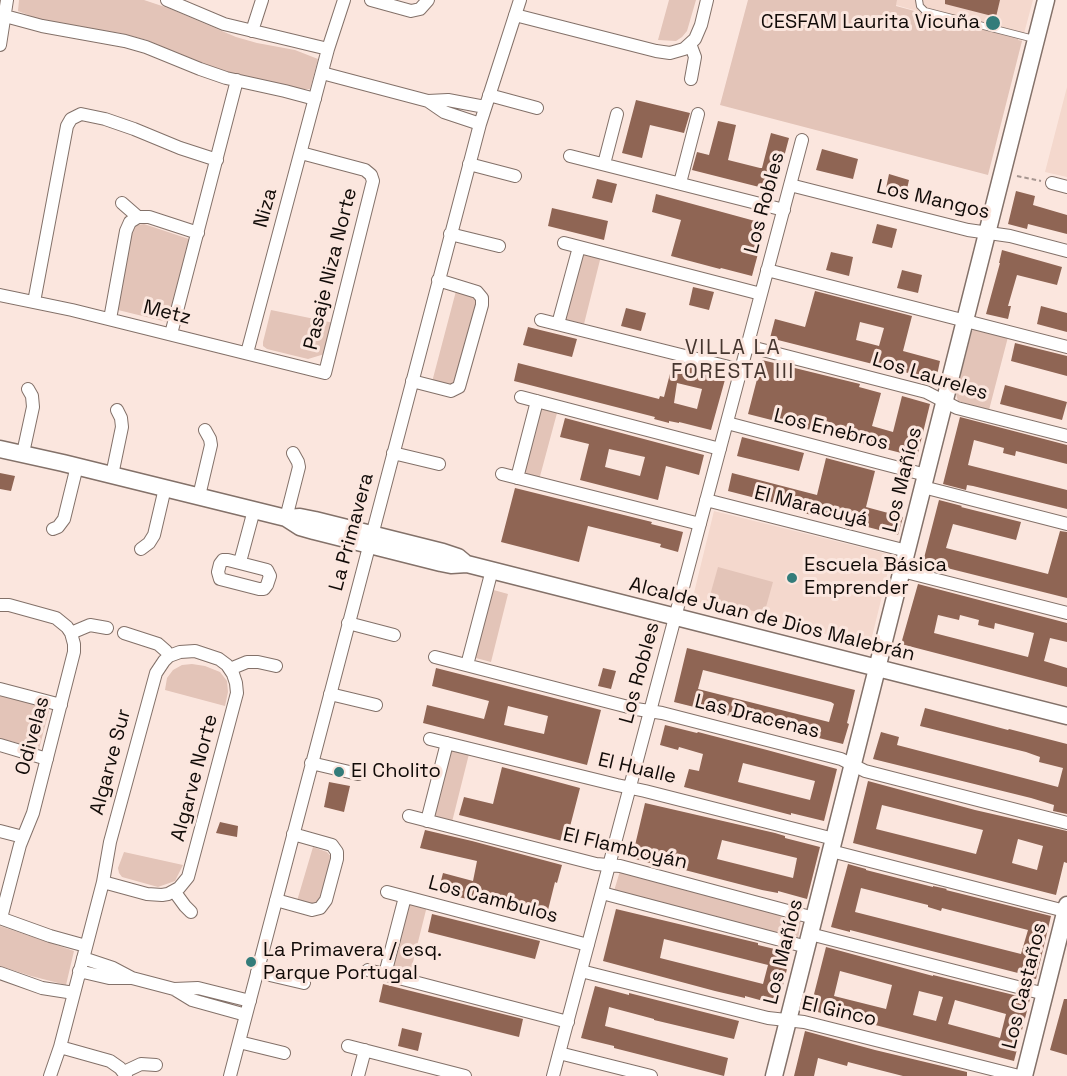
<!DOCTYPE html>
<meta charset="utf-8">
<style>
body{margin:0}
canvas{display:block;background:#fbe6de}
</style>
<canvas width="1067" height="1076"></canvas>
<script>
const c = document.querySelector('canvas').getContext('2d');
c.lineJoin = 'round';
function fillPath(path, color) { c.fillStyle = color; c.fill(path, 'evenodd'); }
const shape = rows => new Path2D(rows.map(r => 'M' + r).join(''));
function stroke(path, color, width, dash) { c.strokeStyle = color; c.lineWidth = width; c.lineCap = dash ? 'butt' : 'round'; c.setLineDash(dash || []); c.stroke(path); }
function label(font, color, halo, rows, align = 'center') {
  c.font = font + ' "Space Grotesk",sans-serif'; c.lineWidth = 6; c.setLineDash([]); c.textBaseline = 'middle'; c.strokeStyle = halo; c.fillStyle = color; for (const [text, x, y, turn = 0] of rows) {
    c.save(); c.translate(x, y); c.rotate((+turn || 0) * Math.PI / 180); c.textAlign = isNaN(turn) ? turn : align; if (halo) c.strokeText(text, 0, 0); c.fillText(text, 0, 0); c.restore();
  }
}
const built = shape([
 [897,0,1033,0,1022,41,896,5],
 [1067,87,1067,177,1045,172],
 [714,511,892,555,870,645,692,601]
]);
const green = shape([
 [19,0,144,0,168,8,236,37,257,43,295,50,318,59,310,89,298,89,214,70,147,40,120,33,51,24,18,11],
 [669,0,696,0,687,31,682,37,676,41,658,40],
 [748,0,897,0,896,6,1018,39,1018,40,1022,41,988,175,720,105],
 [144,224,192,240,167,322,118,310,131,234,133,229,137,225],
 [583,251,601,256,584,324,565,320],
 [456,291,473,296,477,300,457,381,452,386,432,382],
 [271,310,334,323,328,353,308,359,267,349,263,346,263,342],
 [977,328,1008,337,989,410,958,401,956,394,972,331],
 [541,409,557,413,539,480,523,476],
 [718,567,773,582,764,614,709,599],
 [490,589,508,594,491,662,472,657],
 [192,664,205,666,220,672,227,681,228,692,225,706,165,690,167,678,173,670,182,665],
 [0,693,50,707,39,749,0,738],
 [451,750,469,754,452,822,433,818],
 [313,847,327,852,333,859,323,898,316,905,297,901],
 [124,852,183,865,175,881,158,887,122,877,119,873,118,868],
 [620,871,801,920,798,939,614,891],
 [408,901,427,906,410,974,391,970],
 [0,926,74,951,66,985,31,976,0,966]
]);
const building = shape([
 [945,0,1000,0,996,17,945,4],
 [636,100,690,113,684,133,650,125,642,158,622,153],
 [718,121,736,125,728,160,760,168,762,168,771,133,789,138,775,191,692,170,697,152,709,155],
 [822,149,858,159,853,179,816,170],
 [889,174,909,180,905,198,885,193],
 [597,179,617,184,612,203,592,198],
 [1016,191,1035,196,1033,205,1067,215,1067,234,1028,224,1027,229,1008,224],
 [656,194,766,224,752,276,721,268,720,269,671,256,681,220,652,212],
 [552,208,608,221,604,240,548,226],
 [877,224,897,229,892,248,872,243],
 [1002,250,1062,267,1057,285,1017,275,1008,306,1011,306,1008,319,986,314,1000,263,999,263],
 [831,252,853,257,849,276,826,270],
 [902,270,922,275,918,293,897,288],
 [693,287,714,292,709,310,689,305],
 [815,291,912,316,903,351,940,361,936,380,770,338,775,319,805,327],
 [860,322,884,328,879,346,856,340],
 [1041,306,1067,313,1067,332,1037,324],
 [626,308,646,313,641,331,621,326],
 [528,327,577,339,572,357,523,345],
 [1015,343,1067,356,1067,376,1011,361],
 [762,360,860,384,859,387,881,393,872,426,893,432,902,396,930,404,917,457,748,414],
 [673,362,726,376,711,430,679,422,679,423,669,421,669,423,654,419,655,417,514,381,518,363,659,399,660,396,664,397],
 [677,383,702,389,697,409,674,403],
 [1005,385,1067,402,1062,420,1000,404],
 [960,417,1067,445,1067,464,1016,451,1015,456,1003,453,1004,448,974,440,968,465,1067,490,1067,509,973,486,967,485,966,490,943,484],
 [565,418,704,455,699,475,666,466,658,500,580,480,589,444,560,437],
 [609,449,645,457,640,476,605,467],
 [742,437,804,453,799,471,737,456],
 [826,458,875,471,866,507,903,517,898,535,826,516,812,513,812,515,799,512,800,510,779,504,728,491,732,473,817,495],
 [0,473,15,476,11,491,0,489],
 [515,488,652,522,651,524,683,532,678,552,660,547,661,544,588,526,579,562,501,542],
 [939,500,962,506,961,507,1021,522,1016,540,953,524,946,548,1048,574,1060,531,1067,532,1067,598,923,562],
 [918,584,1067,623,1067,642,1050,638,1044,661,1067,668,1067,687,901,644],
 [938,615,959,620,960,615,979,620,978,625,994,629,995,623,1034,633,1028,657,934,633],
 [687,648,855,690,847,723,849,724,843,744,674,702],
 [703,670,831,702,834,704,829,722,698,689],
 [436,668,601,710,587,765,423,723,427,705,484,719,489,701,432,686],
 [508,706,548,716,544,734,504,725],
 [603,668,616,671,611,689,598,686],
 [925,708,1008,730,1009,729,1067,744,1067,814,1053,811,1054,805,1031,798,873,759,881,732,899,737,897,745,1058,787,1063,768,1039,762,1040,757,1026,752,920,726],
 [665,725,697,733,698,732,767,750,837,769,824,821,791,813,791,815,684,787,689,769,699,771,703,754,679,747,678,750,660,745],
 [743,763,815,781,810,800,738,782],
 [502,767,580,788,566,842,459,815,464,797,493,804],
 [868,781,975,810,1067,831,1067,863,1064,862,1056,895,853,843],
 [882,805,983,830,976,854,876,829],
 [1018,839,1043,846,1037,870,1012,863],
 [329,782,350,786,344,812,324,807],
 [645,803,775,833,785,836,785,838,820,847,807,899,778,891,778,893,762,890,650,861,650,863,632,858],
 [722,840,797,858,793,878,717,859],
 [220,822,238,826,237,837,216,833],
 [425,830,472,841,562,865,557,883,555,882,546,918,438,892,443,873,473,881,477,861,420,848],
 [848,864,866,869,866,870,933,887,933,886,947,889,946,890,1051,916,1036,979,1018,974,1018,973,916,947,850,930,850,932,831,927],
 [861,888,928,905,928,907,941,911,942,908,1028,930,1021,954,855,912],
 [616,909,758,943,758,945,791,953,778,1005,745,996,745,998,715,991,603,961],
 [664,939,768,965,763,984,660,958],
 [432,914,540,941,535,959,428,932],
 [826,947,933,976,933,975,1030,999,1014,1061,829,1013,829,1015,810,1010],
 [840,971,892,985,886,1009,834,996],
 [919,991,943,997,936,1021,913,1015],
 [955,1000,1006,1014,1000,1038,948,1024],
 [383,984,523,1019,519,1037,379,1002],
 [595,986,629,995,629,993,739,1021,734,1039,654,1020,654,1019,609,1007,605,1026,728,1058,724,1076,614,1048,614,1046,581,1038],
 [1064,999,1067,999,1067,1055,1050,1050],
 [402,1028,422,1033,418,1051,398,1046],
 [805,1031,875,1050,967,1072,967,1076,903,1076,848,1062,847,1066,818,1058,814,1076,794,1076]
]);
const path = shape([
 [1017,176,1041,181]
]);
const lane = shape([
 [919,0,920,6,925,11,1034,39]
]);
const street = shape([
 [167,0,224,24,328,49],
 [371,0,411,11,420,9,428,0],
 [515,15,656,51,670,53,684,49,695,39,701,25,707,0],
 [5,16,42,26,125,41,146,47,200,69,226,78,285,91,315,99],
 [252,31,262,0],
 [0,45,7,0],
 [690,45,692,49,695,57,691,79],
 [322,73,428,101,448,100,485,107],
 [489,95,537,108],
 [428,101,444,112,480,124],
 [570,156,784,210],
 [469,164,515,176],
 [604,164,617,114],
 [680,183,698,114],
 [1052,183,1067,187],
 [790,185,968,230,1010,236,1067,251],
 [122,203,138,217,149,217,198,233],
 [450,234,499,246],
 [564,243,761,294],
 [767,270,1067,347],
 [0,295,72,310,325,373,373,181,371,175,365,170,301,153],
 [34,302,67,126,71,119,81,114,105,119,134,129,180,148,217,160],
 [110,319,126,231,130,222,138,217],
 [541,320,741,370],
 [558,324,579,247],
 [171,334,237,80],
 [747,346,926,392,957,408,1067,436],
 [247,353,328,49,344,0],
 [412,381,451,391,459,387,482,305,482,298,477,292,438,280],
 [521,397,720,449],
 [727,423,926,475],
 [23,453,33,407,32,396,28,389],
 [393,453,439,464],
 [502,474,700,524],
 [112,475,122,427,121,418,117,410],
 [517,478,537,401],
 [923,487,1067,524],
 [199,496,211,445,210,439,205,430],
 [706,500,907,551],
 [286,518,299,467,298,462,293,453],
 [53,529,58,527,64,519,77,466],
 [141,549,149,543,154,535,165,488],
 [223,560,228,560,267,570,270,576,267,585,264,589,259,589,220,579,218,572,220,564,223,560],
 [240,562,254,510],
 [902,571,1067,613],
 [0,605,9,605,56,618,67,627,71,633,74,644,74,652,33,813,20,845,1,918],
 [348,623,394,635],
 [71,633,90,625,107,628],
 [124,633,158,644,166,651,169,656],
 [435,657,636,709,662,713,841,759,865,771,1067,823],
 [467,665,492,570],
 [230,669,247,662,258,662,276,666],
 [0,689,61,705],
 [330,694,376,705],
 [430,739,617,785,645,791,834,839],
 [0,745,47,759],
 [311,763,358,774],
 [409,816,596,864,620,866,814,918],
 [427,821,447,743],
 [0,831,23,837],
 [831,851,1065,911],
 [174,891,185,906,191,912],
 [387,892,588,945],
 [602,893,807,947],
 [276,900,312,910,320,908,326,900,337,859,337,852,332,845,293,834],
 [0,918,50,936,86,946],
 [810,934,1045,994],
 [83,958,113,968,132,978,174,989,192,1000,246,1015],
 [368,970,568,1022],
 [79,971,109,978,131,978],
 [581,971,768,1018,804,1022,1019,1076],
 [257,972,304,983],
 [0,973,42,988,74,993],
 [385,974,405,897],
 [174,989,198,988,250,1001],
 [239,1042,284,1053],
 [348,1046,465,1076],
 [60,1047,110,1061,120,1068,126,1076],
 [559,1053,651,1076],
 [124,1072,141,1064,156,1065],
 [50,1076,60,1047,103,882,110,842,156,673,164,661,169,656,180,652,195,651,219,659,227,665,233,674,236,683,237,693,188,877,179,888,168,894,162,895,147,894,103,882],
 [230,1076,480,124,520,0],
 [358,1076,365,1050],
 [553,1076,802,140]
]);
const secondary = shape([
 [0,449,63,463,286,518,300,517,315,520,443,552,458,557,464,562],
 [286,518,300,527,314,531,441,563,451,565,467,564,1067,716],
 [774,1076,1046,0],
 [1024,1076,1067,905]
]);
const markers = [
 [993,23,8,"#337c7a"],
 [792,578,6,"#337c7a"],
 [339,772,6,"#337c7a"],
 [251,962,6,"#337c7a"]
];
const poiNames = [
 ["CESFAM Laurita Vicuña",980,23,"right"],
 ["Escuela Básica",804,566],
 ["Emprender",804,589],
 ["El Cholito",351,772],
 ["La Primavera / esq.",263,951],
 ["Parque Portugal",263,974]
];
const streetNames = [
 ["Los Mangos",933,200,13],
 ["Los Robles",765,203,-75],
 ["Niza",266,208,-75],
 ["Pasaje Niza Norte",331,269,-76],
 ["Metz",167,313,14],
 ["Los Laureles",930,377,17],
 ["Los Enebros",831,430,14],
 ["Los Mañíos",903,480,-76],
 ["El Maracuyá",811,507,14],
 ["La Primavera",352,532,-75],
 ["Alcalde Juan de Dios Malebrán",772,620,14],
 ["Los Robles",640,673,-75],
 ["Las Dracenas",757,717,14],
 ["Odivelas",33,736,-75],
 ["Algarve Sur",111,762,-75],
 ["El Hualle",637,769,13],
 ["Algarve Norte",195,778,-75],
 ["El Flamboyán",625,849,13],
 ["Los Cambulos",493,900,15],
 ["Los Mañíos",784,952,-76],
 ["Los Castaños",1025,986,-76],
 ["El Ginco",839,1012,13]
];
const neighbourhoodNames = [
 ["VILLA LA",733,348],
 ["FORESTA III",733,372]
];
fillPath(built, '#f4d8cd');
fillPath(green, '#e3c4b8');
fillPath(building, '#8f6554');
stroke(lane, '#837169', 8);
stroke(street, '#837169', 14);
stroke(secondary, '#837169', 19);
stroke(path, '#a69690', 2, [4.5, 3]);
stroke(lane, '#fff', 6);
stroke(street, '#fff', 12);
stroke(secondary, '#fff', 16);
for (const [x, y, r, color] of markers) { const dot = new Path2D(); dot.arc(x, y, r, 0, 2 * Math.PI); c.fillStyle = color; c.fill(dot); stroke(dot, '#fbe6de', 2); }
label('20px', '#110b08', '#fbe6de', poiNames, 'left');
label('20px', '#110b08', '#fbe6de', streetNames);
c.letterSpacing = '1.5px';
label('21px', '#46362f', '#fbe6de', neighbourhoodNames);
c.letterSpacing = '0px';
</script>
